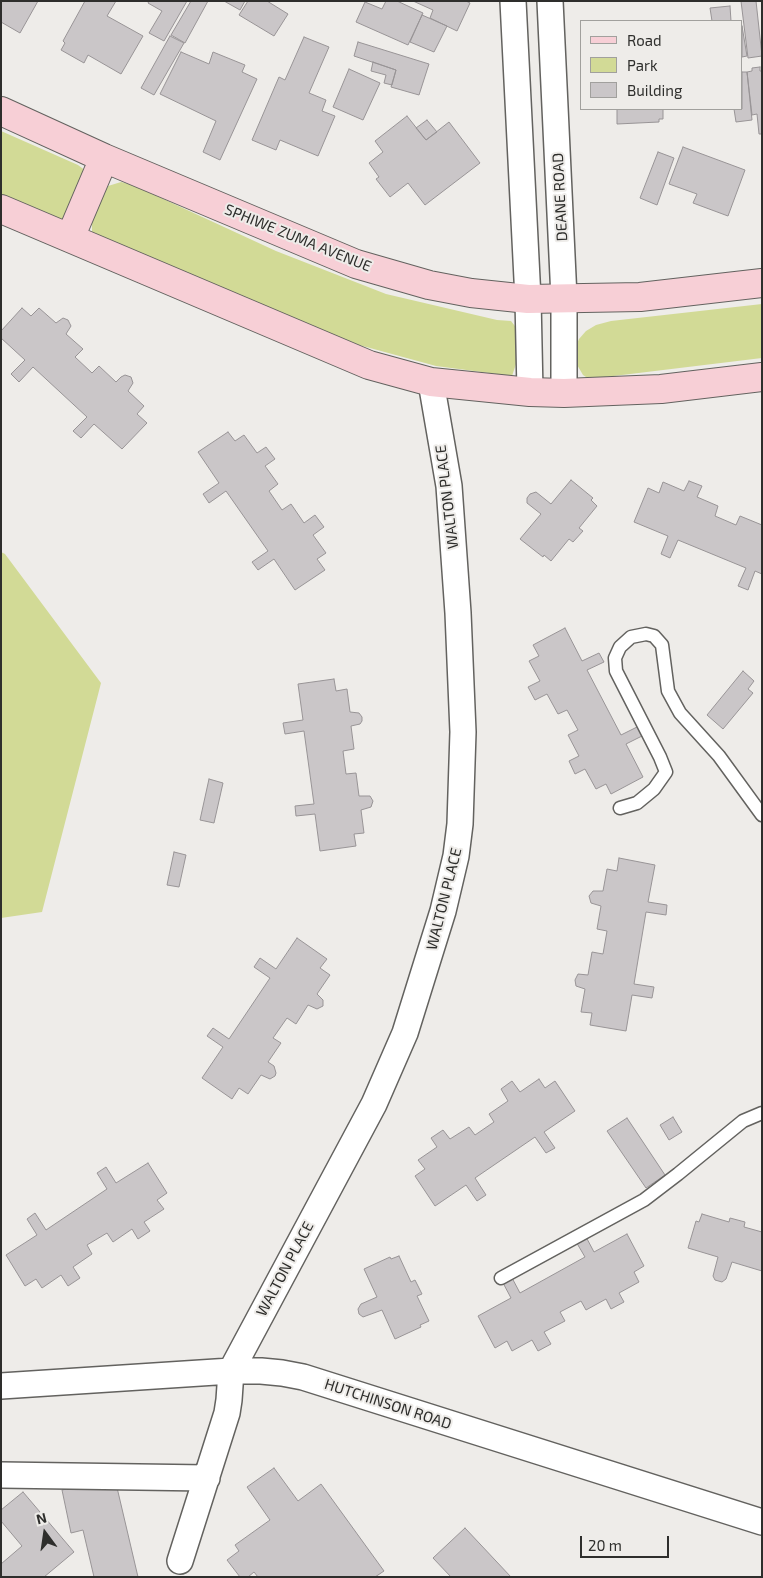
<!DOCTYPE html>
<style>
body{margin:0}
#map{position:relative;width:763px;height:1578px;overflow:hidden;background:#eeece9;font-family:"Exo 2",sans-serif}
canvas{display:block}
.frame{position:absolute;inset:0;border:2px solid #2e2e2c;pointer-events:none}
.legend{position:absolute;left:580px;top:20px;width:162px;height:90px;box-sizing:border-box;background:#eeece9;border:1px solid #a1a09d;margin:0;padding:6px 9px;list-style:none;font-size:15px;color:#2e2e2c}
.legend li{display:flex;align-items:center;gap:10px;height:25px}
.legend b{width:25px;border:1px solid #a1a09d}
.north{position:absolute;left:20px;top:1508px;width:50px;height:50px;-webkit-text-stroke:4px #eeece9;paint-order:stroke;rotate:346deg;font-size:14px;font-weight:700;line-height:20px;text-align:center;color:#2e2e2c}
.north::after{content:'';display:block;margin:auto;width:18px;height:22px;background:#2e2e2c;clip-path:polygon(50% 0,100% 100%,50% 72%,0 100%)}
.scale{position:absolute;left:580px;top:1536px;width:89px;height:22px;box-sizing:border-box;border:2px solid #2e2e2c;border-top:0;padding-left:6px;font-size:15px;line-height:18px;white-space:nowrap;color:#2e2e2c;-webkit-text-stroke:4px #eeece9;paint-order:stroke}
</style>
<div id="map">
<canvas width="763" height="1578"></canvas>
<div class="frame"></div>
<ul class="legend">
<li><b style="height:6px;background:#f7cfd6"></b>Road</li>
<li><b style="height:14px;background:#d2da96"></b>Park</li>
<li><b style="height:14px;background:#cac6c8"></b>Building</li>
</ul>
<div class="north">N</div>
<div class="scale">20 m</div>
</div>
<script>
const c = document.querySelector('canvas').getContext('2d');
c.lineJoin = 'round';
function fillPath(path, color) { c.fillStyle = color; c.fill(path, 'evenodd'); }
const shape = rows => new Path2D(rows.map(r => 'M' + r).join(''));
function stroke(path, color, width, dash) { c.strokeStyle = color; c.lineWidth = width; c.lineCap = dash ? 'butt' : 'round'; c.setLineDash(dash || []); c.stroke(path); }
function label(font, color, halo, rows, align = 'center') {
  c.font = font + ' "Exo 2",sans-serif'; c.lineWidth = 4; c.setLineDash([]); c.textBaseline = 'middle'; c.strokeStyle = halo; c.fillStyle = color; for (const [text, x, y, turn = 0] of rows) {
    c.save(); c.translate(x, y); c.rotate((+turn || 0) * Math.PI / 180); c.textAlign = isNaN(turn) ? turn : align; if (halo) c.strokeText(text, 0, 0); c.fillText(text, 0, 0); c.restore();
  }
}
const green = shape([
 [1,131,78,165,86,171,66,225,52,220,1,195],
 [121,182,133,185,276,251,386,294,497,320,511,321,518,330,517,361,512,376,436,366,359,345,140,256,92,238,92,221,108,186],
 [762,304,762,358,589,379,583,375,576,363,576,346,579,339,586,331,596,325,611,321],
 [1,552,5,554,101,683,42,912,1,918]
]);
const building = shape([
 [1,1,38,1,20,33,1,22,1,1],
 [85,1,116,1,107,16,143,36,121,74,88,55,84,63,61,50,65,43,63,41,85,1],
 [149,1,187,1,164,41,149,33,162,11,148,3,149,1],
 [191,1,208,1,185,43,171,35,191,1],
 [224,1,245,1,240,10,224,1],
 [248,1,267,1,288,14,274,36,239,15,248,1],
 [386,1,397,1,423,13,408,45,356,22,365,2,382,9,386,1],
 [413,1,466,1,470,3,457,31,430,18,433,10,413,1],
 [741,1,756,1,762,56,748,58,741,1],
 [730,6,731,21,712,21,710,8,730,6],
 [422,15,447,26,434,52,410,42,422,15],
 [742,26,747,56,742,57,742,26],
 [170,36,184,43,154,95,141,88,170,36],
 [304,37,329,47,309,93,326,100,322,111,335,116,318,156,280,140,276,150,252,140,279,77,285,80,304,37],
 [358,42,429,64,419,95,391,87,396,70,354,56,358,42],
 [181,52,209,64,213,52,245,65,242,72,257,79,220,160,203,152,216,121,160,94,181,52],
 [373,62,396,70,392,85,384,83,386,75,371,71,373,62],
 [760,67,760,71,762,71,762,134,759,134,757,114,752,115,747,72,752,71,752,68,760,67],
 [349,69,380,83,363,120,333,107,349,69],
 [742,72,747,72,752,120,736,122,734,109,742,109,742,72],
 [617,109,663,109,663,119,659,119,659,122,617,124,617,109],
 [407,116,426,140,449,122,480,163,425,205,408,183,390,197,376,179,379,177,369,163,383,152,375,141,407,116],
 [427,120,437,132,426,140,416,128,427,120],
 [683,147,745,170,728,216,693,203,697,194,669,184,683,147],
 [658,152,674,158,657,205,640,198,658,152],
 [22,308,31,316,39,308,56,323,63,318,68,320,71,326,66,334,83,349,75,357,92,373,99,366,116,382,121,377,125,375,131,377,133,383,128,391,144,406,137,414,147,423,122,449,94,424,81,438,73,431,87,417,33,367,19,382,11,374,25,360,1,338,1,331,22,308],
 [228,432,235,441,244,435,257,453,266,447,275,459,265,466,278,484,269,491,282,510,291,504,304,523,315,515,324,527,313,535,326,553,317,559,325,570,295,590,274,559,258,570,252,562,268,551,226,491,209,503,203,494,219,483,198,452,228,432],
 [571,480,593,498,591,500,597,506,579,528,583,531,573,542,569,539,551,561,544,555,543,557,520,539,541,514,527,503,527,498,530,494,536,492,551,504,571,480],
 [689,481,702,486,697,497,718,506,715,516,736,525,740,516,762,525,762,574,755,571,748,590,738,586,746,568,678,540,670,558,661,554,668,536,634,522,648,488,659,493,663,482,684,491,689,481],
 [565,628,582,661,599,653,604,662,587,670,621,735,639,726,644,735,626,744,643,777,611,794,606,784,596,789,585,769,575,774,569,761,579,756,568,735,578,730,567,710,558,714,547,694,535,700,528,687,540,681,529,661,539,656,533,645,565,628],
 [743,671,754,681,748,689,753,693,723,729,707,715,743,671],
 [334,679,336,691,347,689,350,712,359,713,362,717,362,721,360,724,351,726,354,749,343,751,346,774,356,773,359,796,370,796,373,801,371,807,361,810,364,833,354,834,356,846,320,851,315,814,296,816,295,806,314,804,304,731,285,734,283,723,303,720,298,684,334,679],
 [209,779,223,783,214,823,200,820,209,779],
 [174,852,186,855,179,887,167,885,174,852],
 [619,858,655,865,648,902,667,905,666,915,646,912,634,984,654,987,652,998,632,995,626,1031,590,1025,592,1013,581,1012,585,989,576,986,575,980,578,974,588,975,592,952,603,954,607,931,597,929,601,906,591,903,589,896,593,891,603,891,607,869,617,871,619,858],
 [297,938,327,959,320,968,330,975,317,994,323,1000,323,1006,317,1009,308,1005,296,1024,287,1018,273,1038,281,1043,268,1062,274,1066,276,1073,275,1076,270,1079,261,1075,248,1094,239,1088,232,1099,202,1078,223,1047,207,1036,213,1028,229,1039,270,978,254,967,260,958,276,969,297,938],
 [539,1079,545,1088,555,1081,575,1111,544,1132,555,1148,546,1153,535,1137,475,1178,486,1195,477,1201,466,1185,435,1206,415,1176,425,1169,418,1160,437,1147,431,1138,443,1130,450,1139,469,1127,475,1135,494,1122,489,1114,508,1101,501,1089,512,1081,520,1092,539,1079],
 [673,1117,682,1132,669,1140,660,1125,673,1117],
 [627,1118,665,1175,646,1188,607,1131,627,1118],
 [148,1163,167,1193,157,1200,164,1209,144,1222,150,1231,138,1239,132,1229,113,1242,107,1233,87,1245,92,1254,73,1267,80,1278,68,1286,61,1275,42,1288,36,1279,25,1286,6,1255,37,1235,27,1219,35,1213,46,1230,107,1189,97,1173,106,1167,116,1183,148,1163],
 [702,1214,729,1222,730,1218,745,1222,744,1227,762,1232,762,1271,732,1262,726,1279,722,1282,715,1280,713,1276,718,1257,688,1248,696,1221,699,1222,702,1214],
 [627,1234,644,1266,634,1272,639,1282,619,1293,624,1302,611,1309,606,1299,586,1310,581,1301,560,1312,565,1321,544,1332,551,1344,538,1351,532,1340,512,1351,507,1341,495,1348,478,1316,511,1298,502,1281,511,1276,520,1293,585,1257,575,1240,585,1235,594,1252,627,1234],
 [399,1256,411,1282,415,1280,422,1294,417,1296,429,1321,420,1325,421,1327,395,1339,382,1310,363,1317,359,1314,358,1309,361,1304,377,1297,364,1269,390,1257,391,1259,399,1256],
 [274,1468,298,1501,321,1484,384,1571,375,1577,258,1577,254,1572,248,1577,240,1577,227,1560,239,1551,235,1545,270,1520,247,1487,274,1468],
 [115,1479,138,1577,94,1577,83,1530,71,1533,62,1490,115,1479],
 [23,1492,74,1552,44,1577,1,1577,1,1564,22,1546,1,1521,1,1510,23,1492],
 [465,1528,511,1577,451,1577,433,1558,465,1528]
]);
const lane = shape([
 [620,808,637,803,654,789,666,772,660,757,616,671,615,658,620,647,631,637,646,634,654,636,662,645,668,691,680,713,719,756,762,815],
 [501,1278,644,1200,678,1174,743,1121,762,1113]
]);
const street = shape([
 [513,1,528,299,530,392],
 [550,1,564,298,564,393],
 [1,1386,231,1371,261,1371,282,1373,303,1377,762,1522],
 [1,1475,207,1478],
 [180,1561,227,1413,229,1400,231,1371,374,1104,405,1033,443,911,456,856,460,824,463,732,458,613,449,486,431,382]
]);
const secondary = shape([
 [1,111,104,158,356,264,429,285,471,293,528,299,640,297,762,283],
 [1,209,369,365,431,382,530,392,564,393,661,389,762,377],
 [70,238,104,158]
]);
const streetNames = [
 ["DEANE ROAD",560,197,-93],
 ["SPHIWE ZUMA AVENUE",298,238,22],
 ["WALTON PLACE",447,497,-97],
 ["WALTON PLACE",444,899,-76],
 ["WALTON PLACE",285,1269,-62],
 ["HUTCHINSON ROAD",388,1404,18]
];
fillPath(green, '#d2da96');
fillPath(building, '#cac6c8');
stroke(building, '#989496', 1);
stroke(lane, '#63625f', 15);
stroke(street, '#63625f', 28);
stroke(secondary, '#63625f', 30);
stroke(lane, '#fff', 12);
stroke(street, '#fff', 25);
stroke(secondary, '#f7cfd6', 28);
label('15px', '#2e2e2c', '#eeece9', streetNames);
</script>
